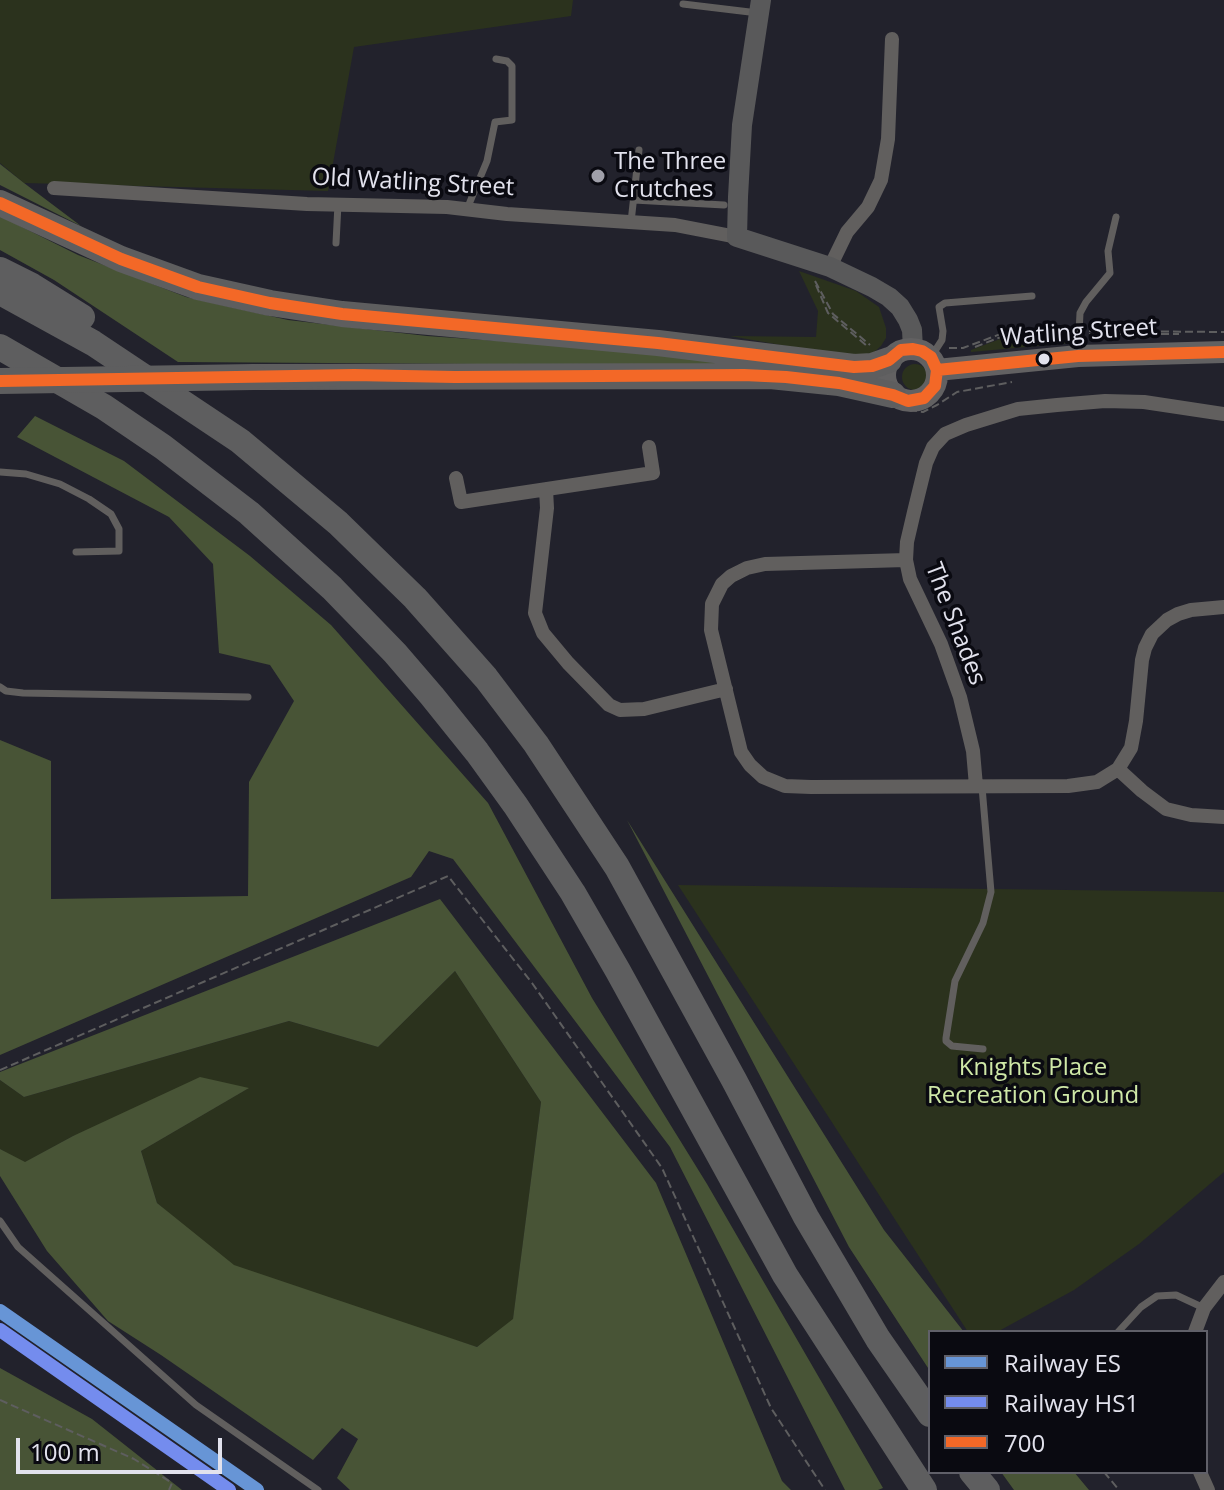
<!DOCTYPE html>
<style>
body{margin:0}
#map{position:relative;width:1224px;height:1490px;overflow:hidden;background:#22222c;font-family:"Open Sans",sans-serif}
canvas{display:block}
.legend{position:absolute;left:928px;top:1330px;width:280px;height:144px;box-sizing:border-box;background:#0a0a11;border:2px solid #606069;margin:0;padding:10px 14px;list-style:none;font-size:24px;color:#e2e2ed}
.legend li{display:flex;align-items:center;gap:16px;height:40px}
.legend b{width:40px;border:2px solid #606069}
.scale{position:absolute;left:16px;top:1438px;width:206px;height:36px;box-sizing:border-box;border:4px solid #e2e2ed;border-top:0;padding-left:10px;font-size:24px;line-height:28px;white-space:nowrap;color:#e2e2ed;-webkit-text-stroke:6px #0a0a11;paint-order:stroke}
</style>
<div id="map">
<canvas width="1224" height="1490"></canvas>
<ul class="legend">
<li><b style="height:10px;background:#6795d6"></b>Railway ES</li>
<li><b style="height:10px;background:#748cee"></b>Railway HS1</li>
<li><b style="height:10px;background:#f36827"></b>700</li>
</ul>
<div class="scale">100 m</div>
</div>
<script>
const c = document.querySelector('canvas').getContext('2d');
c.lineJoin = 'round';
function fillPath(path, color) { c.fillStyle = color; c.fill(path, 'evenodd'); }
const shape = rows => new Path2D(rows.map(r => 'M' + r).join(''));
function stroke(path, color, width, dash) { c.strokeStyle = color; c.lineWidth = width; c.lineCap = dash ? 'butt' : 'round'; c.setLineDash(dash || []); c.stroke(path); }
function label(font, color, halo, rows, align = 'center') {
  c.font = font + ' "Open Sans",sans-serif'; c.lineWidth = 7; c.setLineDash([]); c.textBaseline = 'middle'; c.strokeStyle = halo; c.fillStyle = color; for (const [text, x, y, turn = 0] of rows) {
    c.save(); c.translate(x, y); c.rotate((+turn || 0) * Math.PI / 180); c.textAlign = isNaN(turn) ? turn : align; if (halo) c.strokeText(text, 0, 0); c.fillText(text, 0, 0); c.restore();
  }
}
const green = shape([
 [0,0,573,0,571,16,354,47,328,191,24,183,0,163],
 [799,271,856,291,879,307,886,328,886,338,881,346,872,354,849,357,730,336,816,337,818,311],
 [1074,335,1071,343,971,352,971,350,1008,336],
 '902 377a13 13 0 1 1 26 0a13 13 0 1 1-26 0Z',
 [678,885,1224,892,1224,1172,1139,1244,1074,1290,997,1332,968,1332],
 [455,971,541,1102,513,1320,477,1347,233,1270,157,1203,141,1151,247,1089,73,1136,24,1163,0,1149,0,1080,24,1097,289,1021,378,1047]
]);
const forest = shape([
 [0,164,24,183,81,226,0,185],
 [0,216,78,255,186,297,288,320,427,336,600,348,775,366,178,362,54,280,0,250],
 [35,416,124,461,250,556,331,625,488,803,592,998,707,1184,883,1488,878,1490,845,1490,670,1147,453,859,429,851,411,877,0,1055,0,740,51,761,51,899,248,896,249,782,294,701,270,665,219,653,213,564,169,517,17,437],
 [627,820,884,1230,964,1332,930,1332,930,1371,849,1247],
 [440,899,656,1183,782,1481,791,1490,350,1490,337,1478,358,1439,342,1428,313,1460,161,1355,108,1321,47,1251,0,1176,0,1149,25,1162,73,1136,200,1077,249,1088,141,1151,157,1203,234,1265,477,1347,513,1319,541,1102,455,971,378,1047,289,1021,24,1097,0,1080,0,1072],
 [0,1368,92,1419,182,1490,0,1490],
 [1001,1472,1074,1472,1089,1490,1014,1490]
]);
const path = shape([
 [815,281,833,314,870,345],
 [816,285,828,313,867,346],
 [1089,331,1224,332],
 [1089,334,1179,334],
 [975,347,1006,335,1067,334],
 [949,348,963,348,1006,332,1067,331],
 [909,410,923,412,937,405,957,392,1012,382],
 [0,1070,448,876,532,983,662,1168,771,1408,825,1490],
 [0,1400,134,1459,172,1483,169,1490],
 [1104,1472,1119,1490]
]);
const lane = shape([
 [683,4,758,13],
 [634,200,724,205],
 [467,209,487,161,495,122,512,120,512,66,507,61,496,59],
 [631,222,639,150],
 [336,243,338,204],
 [1078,353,1080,313,1086,302,1110,273,1108,251,1116,217],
 [931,357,942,340,943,331,939,307,945,303,1032,296],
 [0,472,26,474,60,484,89,499,111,514,119,529,119,551,76,552],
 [0,687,6,691,23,693,248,697],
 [982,787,991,892,983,923,955,981,946,1038,946,1041,952,1046,983,1049],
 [0,1221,18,1247,196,1405,318,1490],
 [1118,1332,1141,1307,1157,1296,1176,1295,1204,1308]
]);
const street = shape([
 [54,188,307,204,447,207,507,214,675,225,737,237],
 [830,267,847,232,868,207,881,180,888,139,892,39],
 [456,478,461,502,653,473,649,447],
 [546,489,547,508,535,613,543,633,568,663,609,705,620,710,644,709,726,689],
 [906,560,765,564,747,568,731,576,722,584,712,604,711,630,741,752,750,765,763,777,785,786,811,787,1068,786,1097,782,1118,769,1131,748,1136,721,1142,660,1145,648,1152,634,1167,620,1178,614,1191,610,1224,607],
 [1118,769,1142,791,1166,809,1191,815,1224,817],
 [976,786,973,751,960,697,941,644,910,579,906,560,907,542,914,512,926,463,933,447,945,434,966,425,1018,409,1057,405,1105,401,1144,402,1224,414],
 [1195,1332,1204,1308,1224,1282],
 [1200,1472,1208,1490]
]);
const secondary = shape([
 [761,0,742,125,738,197,737,237,830,267,872,287,889,297,900,307,908,320,912,330,913,349]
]);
const primary = shape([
 '885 375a26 26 0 1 1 52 0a26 26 0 1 1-52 0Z',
 [937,370,1078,356,1224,352]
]);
const highway = shape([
 [0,203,121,259,198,287,270,303,342,314,658,343,854,367,872,366,889,360],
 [0,270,32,286,82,317],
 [0,292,93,343,240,441,338,523,415,598,486,678,536,744,617,867,734,1080,806,1217,878,1339,930,1414],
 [0,347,104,407,163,447,249,513,332,588,395,653,432,696,477,752,516,806,573,893,618,971,785,1275,924,1490],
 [254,377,770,376,839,383,893,395],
 [972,1472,987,1490]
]);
const pathBridge = shape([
 [269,389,342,387]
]);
const highwayBridge = shape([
 [0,381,254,377]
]);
const bus1 = shape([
 [0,203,121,259,198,287,270,303,342,314,658,343,854,367,872,366,889,360,901,350,913,349,922,351,931,357,937,370,935,386,924,398,908,401,893,395,839,383,786,377,744,375,455,377,354,375,0,381],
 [937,370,1078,356,1224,352]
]);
const rail1 = shape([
 [0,1311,257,1490]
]);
const rail2 = shape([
 [0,1330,229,1490]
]);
const markers = [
 [598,176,8,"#9f9fa9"],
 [1044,359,7,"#e2e2ed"]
];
const poiNames = [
 ["The Three",614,162],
 ["Crutches",614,190]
];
const streetNames = [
 ["Old Watling Street",413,183,3],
 ["Watling Street",1079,333,-4],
 ["The Shades",955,624,69]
];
const parkNames = [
 ["Knights Place",1033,1068],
 ["Recreation Ground",1033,1096]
];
fillPath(green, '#2b321d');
fillPath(forest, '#485436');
stroke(path, '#5e5e5f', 2, [8, 4]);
stroke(lane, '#615f5e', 7);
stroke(street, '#615f5e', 14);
stroke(secondary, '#59595a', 20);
stroke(primary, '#626162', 22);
stroke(highway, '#5e5e5f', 26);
stroke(pathBridge, '#5e5e5f', 2, [8, 4]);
stroke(highwayBridge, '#5e5e5f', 26);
stroke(bus1, '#f36827', 12);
stroke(rail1, '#6795d6', 14);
stroke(rail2, '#748cee', 14);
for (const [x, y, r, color] of markers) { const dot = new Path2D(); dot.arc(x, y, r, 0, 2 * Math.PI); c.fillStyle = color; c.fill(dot); stroke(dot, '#0a0a11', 3); }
label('24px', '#e2e2ed', '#0a0a11', poiNames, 'left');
label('24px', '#e2e2ed', '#0a0a11', streetNames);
label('24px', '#cfe8a7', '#0a0a11', parkNames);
</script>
